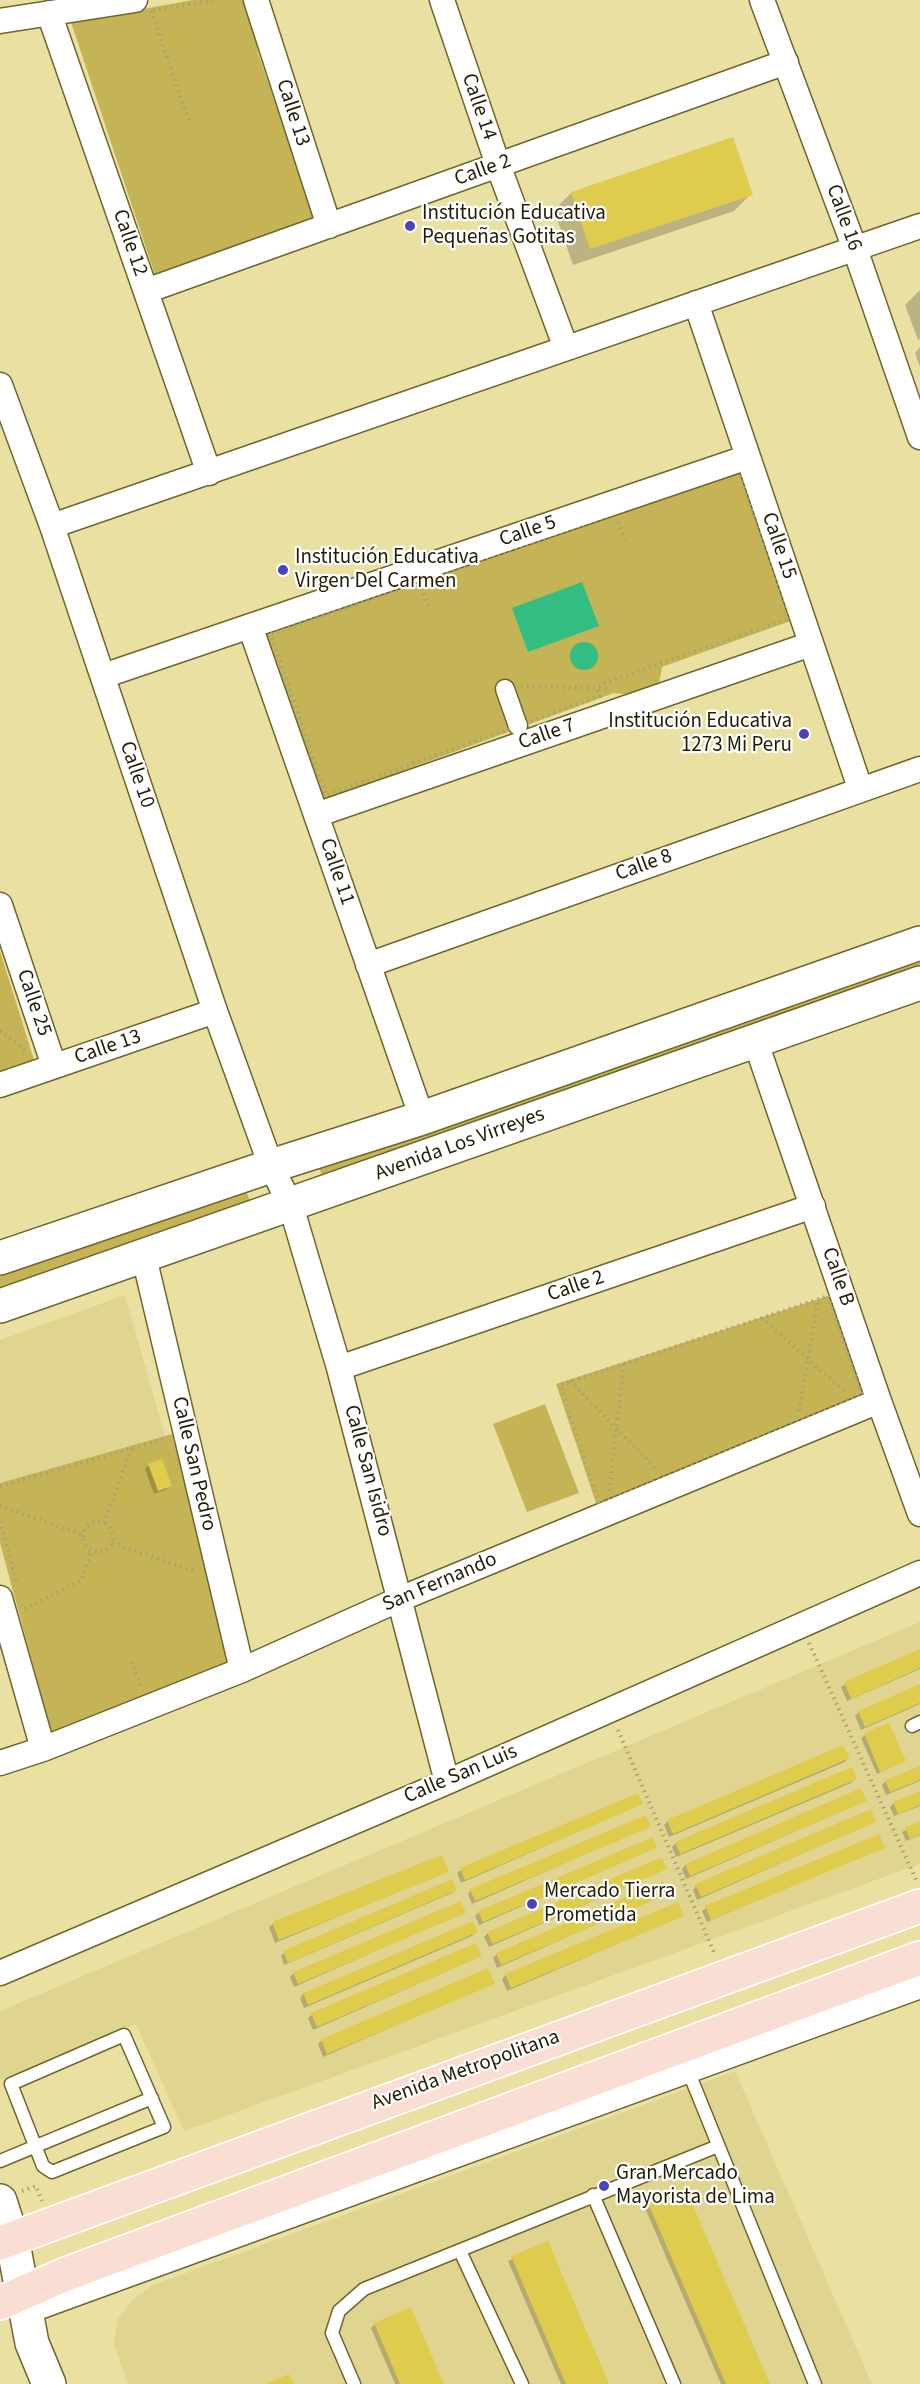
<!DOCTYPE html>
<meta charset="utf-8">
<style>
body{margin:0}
canvas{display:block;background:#e9e0a2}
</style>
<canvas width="920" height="2384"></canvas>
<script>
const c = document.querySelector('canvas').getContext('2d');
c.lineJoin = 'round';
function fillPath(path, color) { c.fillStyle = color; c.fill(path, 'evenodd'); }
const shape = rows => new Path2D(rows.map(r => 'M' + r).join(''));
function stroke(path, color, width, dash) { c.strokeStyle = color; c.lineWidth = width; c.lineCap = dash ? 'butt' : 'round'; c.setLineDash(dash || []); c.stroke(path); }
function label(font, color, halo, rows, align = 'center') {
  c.font = font + ' "Source Sans 3",sans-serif'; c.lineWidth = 4.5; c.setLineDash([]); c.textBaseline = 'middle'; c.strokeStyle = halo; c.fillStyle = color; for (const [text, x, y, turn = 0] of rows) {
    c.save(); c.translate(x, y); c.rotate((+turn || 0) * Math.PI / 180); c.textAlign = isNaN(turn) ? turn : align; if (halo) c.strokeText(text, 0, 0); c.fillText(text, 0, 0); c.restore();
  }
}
const built = shape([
 [125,1295,165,1436,0,1483,0,1340],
 [920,1622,920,1864,184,2131,136,2024,0,2080,0,2011],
 [735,2071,872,2384,128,2384,114,2345,117,2321,132,2300,153,2285]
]);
const green = shape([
 [193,0,248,0,258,53,317,224,156,278,71,22],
 [740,466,796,619,662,667,658,688,636,696,614,693,324,800,266,632],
 [0,951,34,1060,0,1072],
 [920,960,920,980,326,1185,318,1166],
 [247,1193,253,1210,0,1298,0,1276],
 [837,1293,866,1399,597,1506,556,1384],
 [545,1404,579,1493,527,1512,493,1424],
 [172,1434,230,1665,52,1734,0,1543,0,1483]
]);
const water = shape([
 [582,582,599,626,528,652,512,608],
 '570 656a14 14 0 1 1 28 0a14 14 0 1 1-28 0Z'
]);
const shadow = shape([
 [571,193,751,194,734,211,573,265,554,210],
 [920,290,920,339,918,340,905,305],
 [920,347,920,367,915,353],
 [148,1465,171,1485,167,1489,154,1494,145,1469],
 [920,1651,920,1669,847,1701,841,1687,845,1684],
 [920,1685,920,1704,861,1730,855,1716,859,1712],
 [865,1735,904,1761,877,1774,861,1738],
 [848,1758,845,1762,669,1837,664,1825,668,1821],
 [920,1767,920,1781,886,1795,882,1785,886,1781],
 [851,1769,855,1779,851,1783,676,1857,672,1847,676,1843],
 [920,1793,920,1806,894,1816,890,1807,894,1803],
 [865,1801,686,1879,682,1869,685,1865],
 [641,1804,461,1883,457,1873,461,1870],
 [874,1822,697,1900,693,1890,696,1886],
 [920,1822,920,1835,906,1841,902,1832],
 [649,1826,472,1904,468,1894,471,1890],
 [883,1847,707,1922,702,1911,706,1908],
 [655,1848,479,1925,475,1916,479,1912],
 [665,1869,489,1947,484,1937,488,1933],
 [447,1871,275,1943,269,1927,273,1924],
 [455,1890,452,1893,284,1965,281,1956,284,1953],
 [667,1893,497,1968,493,1958,497,1954],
 [464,1912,294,1987,290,1977,294,1973],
 [682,1916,507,1991,502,1979,506,1975],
 [472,1923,476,1932,472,1936,304,2008,300,1998,303,1994],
 [481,1956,313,2030,308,2018,312,2015],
 [493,1983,323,2057,318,2044,322,2040],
 [649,2204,768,2384,721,2384,645,2208],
 [547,2243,608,2384,561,2384,508,2261],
 [375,2324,442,2384,395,2384,371,2328]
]);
const building = shape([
 [733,137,753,195,590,249,571,192],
 [162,1459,172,1486,158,1491,148,1464],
 [920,1649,920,1668,851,1699,844,1682],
 [920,1684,920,1703,865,1727,858,1711],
 [889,1723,906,1761,880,1772,864,1733],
 [843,1745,850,1758,673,1834,667,1820],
 [920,1766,920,1780,890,1792,885,1780],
 [852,1767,857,1779,680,1854,675,1842],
 [861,1788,867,1801,690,1876,685,1864],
 [920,1791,920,1805,898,1814,893,1802],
 [638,1793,643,1804,465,1880,460,1868],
 [871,1809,876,1822,701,1897,695,1884],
 [646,1815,651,1827,475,1901,470,1889],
 [920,1821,920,1834,910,1839,905,1827],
 [879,1834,885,1848,711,1920,705,1906],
 [653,1837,657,1848,483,1922,478,1911],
 [442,1855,449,1872,279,1940,272,1922],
 [662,1857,667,1869,493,1944,487,1932],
 [452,1879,457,1890,288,1963,283,1951],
 [663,1881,668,1894,501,1965,496,1953],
 [461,1901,466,1913,298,1984,293,1972],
 [678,1902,684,1916,511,1988,505,1974],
 [473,1921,478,1932,308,2005,303,1993],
 [476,1943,482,1956,317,2027,311,2013],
 [488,1968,495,1984,327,2054,321,2039],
 [685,2187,770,2384,726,2384,648,2203],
 [548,2241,609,2384,566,2384,511,2256],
 [411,2307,444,2384,400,2384,374,2323],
 [289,2374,294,2384,265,2384]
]);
const path = shape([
 [153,10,215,0],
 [151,11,190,124],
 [738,470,791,618,607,682,597,688,600,696,326,795,271,634,738,470],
 [618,522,625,540],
 [421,588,429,608],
 [521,686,609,689],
 [0,1031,17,1043,26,1053],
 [828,1296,862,1395,599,1504,560,1385,828,1296],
 [762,1318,845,1392],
 [570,1381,658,1471],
 [799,1411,818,1300],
 [0,1486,164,1439,165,1442],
 [609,1491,624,1364],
 [0,1506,83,1535],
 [0,1521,17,1584],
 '83 1537a15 15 0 1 1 30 0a15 15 0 1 1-30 0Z',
 [104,1523,132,1448],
 [112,1543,197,1572],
 [25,1609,82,1580,91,1551],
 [809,1643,917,1882],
 [131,1662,142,1689],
 [618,1730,715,1955],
 [22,2191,36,2186,42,2201]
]);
const service = shape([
 [912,1726,920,1722],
 [124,2035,164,2127,52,2172,43,2166,11,2084,124,2035],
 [687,2068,815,2384],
 [0,2161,152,2098],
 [593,2195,674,2384],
 [460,2251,522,2384],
 [354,2384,332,2333,339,2311,364,2289,718,2146]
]);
const pedestrian = shape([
 [505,689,518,726]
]);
const minor = shape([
 [256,0,329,226],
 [442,0,498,165,566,348],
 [762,0,855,249,920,437],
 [49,13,209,473],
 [0,21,135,0],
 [146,291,786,62],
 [696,303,860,788],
 [0,385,52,526,215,1011,271,1166,291,1206,339,1368,447,1782],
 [52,526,920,226],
 [250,626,422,1118],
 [103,676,748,457],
 [316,815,811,644],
 [0,905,54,1066],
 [368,965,920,769],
 [755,1040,879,1401,920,1514],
 [0,1085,215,1011],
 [144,1257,242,1670],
 [339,1368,813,1206],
 [0,1598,43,1749],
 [0,1763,43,1749,242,1670,400,1599,879,1401],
 [0,1973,447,1782,920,1573]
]);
const tertiary = shape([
 [25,2309,920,1983]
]);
const secondary = shape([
 [0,1258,271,1166,422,1118,920,943],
 [0,1306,920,983],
 [0,2201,12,2238,32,2343,49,2384]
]);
const primary = shape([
 [0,2243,920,1906],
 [0,2303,66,2274,920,1958]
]);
const markers = [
 [410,226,6,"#4c43ba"],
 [283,570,6,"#4c43ba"],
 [804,734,6,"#4c43ba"],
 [532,1904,6,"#4c43ba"],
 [604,2186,6,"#4c43ba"]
];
const streetNames = [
 ["Calle 14",478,107,71],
 ["Calle 13",292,113,72],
 ["Calle 2",483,171,-20],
 ["Calle 16",843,218,70],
 ["Calle 12",129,243,71],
 ["Calle 5",528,532,-19],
 ["Calle 15",778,546,71],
 ["Calle 7",547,735,-19],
 ["Calle 10",136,775,71],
 ["Calle 8",644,866,-20],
 ["Calle 11",336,872,71],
 ["Calle 25",33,1003,71],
 ["Calle 13",108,1048,-19],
 ["Avenida Los Virreyes",460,1145,-20],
 ["Calle B",837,1277,71],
 ["Calle 2",576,1287,-19],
 ["Calle San Pedro",193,1464,77],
 ["Calle San Isidro",367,1471,75],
 ["San Fernando",440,1583,-23],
 ["Calle San Luis",461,1775,-23],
 ["Avenida Metropolitana",466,2071,-20]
];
const poiNames = [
 ["Institución Educativa",422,214],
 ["Pequeñas Gotitas",422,238],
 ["Institución Educativa",295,558],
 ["Virgen Del Carmen",295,582],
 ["Institución Educativa",792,722,"right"],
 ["1273 Mi Peru",792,746,"right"],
 ["Mercado Tierra",544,1892],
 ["Prometida",544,1916],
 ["Gran Mercado",616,2174],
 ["Mayorista de Lima",616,2198]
];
fillPath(built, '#e0d590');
fillPath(green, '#c4b456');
fillPath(water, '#32be83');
fillPath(shadow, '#0003');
fillPath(building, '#e0cc4c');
stroke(service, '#6f662b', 15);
stroke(pedestrian, '#6f662b', 21);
stroke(minor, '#6f662b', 27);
stroke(tertiary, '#6f662b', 33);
stroke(secondary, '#6f662b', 36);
stroke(primary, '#fff', 36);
stroke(path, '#a9a270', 4, [1.5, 4.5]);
stroke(service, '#fff', 12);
stroke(pedestrian, '#fff', 18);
stroke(minor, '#fff', 24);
stroke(tertiary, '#fff', 30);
stroke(secondary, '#fff', 33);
stroke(primary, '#faddd3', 33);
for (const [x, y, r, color] of markers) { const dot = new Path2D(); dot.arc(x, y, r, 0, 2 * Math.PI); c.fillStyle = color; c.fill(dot); stroke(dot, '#fff', 2); }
label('21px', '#211d05', '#fff', streetNames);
label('21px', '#211d05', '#fff', poiNames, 'left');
</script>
